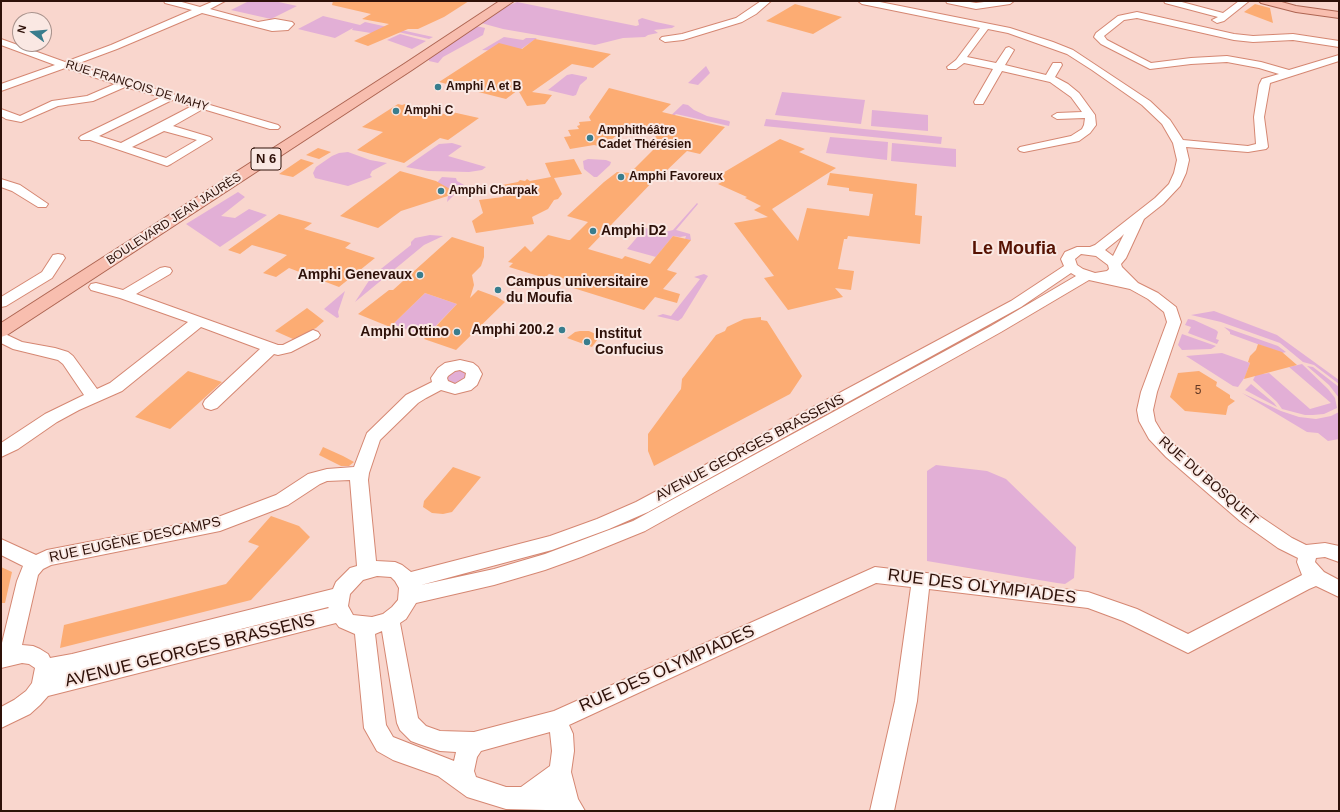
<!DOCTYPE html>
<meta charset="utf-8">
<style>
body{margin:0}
#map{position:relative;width:1340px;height:812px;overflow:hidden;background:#f9d6cd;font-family:Helvetica,sans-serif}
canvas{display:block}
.frame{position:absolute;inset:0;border:2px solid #2e1109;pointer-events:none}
.north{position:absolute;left:12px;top:12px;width:40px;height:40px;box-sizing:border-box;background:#fae8e3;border:1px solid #a8928c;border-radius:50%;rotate:286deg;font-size:11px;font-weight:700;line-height:16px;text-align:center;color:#2e1109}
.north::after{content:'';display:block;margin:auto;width:14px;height:18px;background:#397d8d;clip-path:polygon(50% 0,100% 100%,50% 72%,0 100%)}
</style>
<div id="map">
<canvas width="1340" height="812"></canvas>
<div class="frame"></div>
<div class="north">N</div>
</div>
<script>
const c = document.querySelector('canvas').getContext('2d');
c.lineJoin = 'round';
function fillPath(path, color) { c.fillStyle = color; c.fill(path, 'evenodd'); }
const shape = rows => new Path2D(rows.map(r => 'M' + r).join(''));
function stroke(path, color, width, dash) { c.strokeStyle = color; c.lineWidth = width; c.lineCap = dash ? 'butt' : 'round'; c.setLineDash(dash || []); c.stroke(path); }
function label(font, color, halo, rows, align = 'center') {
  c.font = font + ' Helvetica,sans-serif'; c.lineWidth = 4; c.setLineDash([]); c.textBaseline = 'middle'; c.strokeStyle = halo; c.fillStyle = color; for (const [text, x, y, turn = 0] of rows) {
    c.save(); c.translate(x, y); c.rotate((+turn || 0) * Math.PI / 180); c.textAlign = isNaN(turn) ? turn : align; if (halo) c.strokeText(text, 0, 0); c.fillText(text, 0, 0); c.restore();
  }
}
const green = shape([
 [249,1,274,1,297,6,271,19,231,10],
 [517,2,636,26,639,25,638,20,642,18,656,22,675,26,672,28,654,30,658,33,648,35,645,37,623,38,595,45,503,29,481,23,505,7],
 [323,16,360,25,365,22,433,37,429,39,398,32,390,36,352,30,353,28,335,38,298,29],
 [476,26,485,28,483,35,443,57,438,63,429,61,429,59],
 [400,34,426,41,412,49,387,40],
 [504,37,523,40,526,38,537,38,517,52,482,50],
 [706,66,710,73,698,85,688,83],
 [572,74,587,77,587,79,580,85,576,95,573,96,548,90,567,75],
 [782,92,865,100,861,124,775,115],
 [683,104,688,105,694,110,707,116,729,121,730,122,729,126,676,114,666,123,663,123],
 [872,110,928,115,928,131,871,126],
 [766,119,942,137,941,144,764,126],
 [830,137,888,142,887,160,826,153],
 [452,143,462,146,448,156,486,167,482,170,469,172,428,171,406,167,439,144],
 [892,143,956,149,956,167,891,161],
 [348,152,370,160,387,163,372,171,370,175,372,177,348,186,315,178,313,173,316,167,332,156,339,153],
 [588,159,606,160,611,162,610,165,597,177,594,177,584,169,583,161],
 [442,177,456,178,457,181,464,185,447,202,448,196,451,194,435,185],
 [238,192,245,197,221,216,235,218,249,209,267,215,220,247,186,224],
 [697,203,698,204,676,230,690,234,691,240,685,239,686,236,680,237,673,236,656,257,627,249,645,228,665,232,673,230],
 [430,235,443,236,424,245,355,302,372,276,411,245,411,242,415,238],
 [704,274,708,276,682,318,678,321,657,316,663,314,671,316,700,279,694,277],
 [345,291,338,312,339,317,337,318,324,309],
 [425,293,457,304,425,337,393,324],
 [1214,311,1277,335,1339,380,1339,384,1314,365,1303,362,1280,343,1221,322,1191,315],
 [1188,319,1194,320,1216,330,1218,332,1216,339,1219,340,1217,344,1188,333,1191,327,1185,325],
 [1224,327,1278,346,1286,352,1282,353,1230,334,1230,332],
 [1182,334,1216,346,1211,349,1182,350,1178,345],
 [1222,353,1250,363,1245,377,1238,387,1233,386,1186,356],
 [1302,364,1328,389,1335,398,1337,408,1324,414,1313,415,1305,415,1282,409,1277,402,1253,380,1258,370,1263,374,1269,373,1310,409,1331,403,1289,367],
 [1307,366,1313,367,1339,387,1339,398,1329,385],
 [456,370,463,370,469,375,461,384,450,384,445,377],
 [1251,384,1274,403,1277,407,1245,390],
 [1242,393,1281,411,1299,417,1316,419,1331,416,1339,412,1339,439,1328,441,1318,433,1307,432],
 [936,465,987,471,1006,479,1076,547,1074,578,1065,584,1057,583,927,561,927,471]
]);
const building = shape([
 [333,1,469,1,444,17,418,29,408,29,368,46,354,41,389,24,362,19,371,14,332,5],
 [795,4,842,17,813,34,766,21],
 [1255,4,1270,8,1273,23,1244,12],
 [535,39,611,54,593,68,572,64,532,92,552,95,545,104,527,106,518,90,506,99,439,82,499,43,522,49],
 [609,88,671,104,662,112,725,127,700,154,687,151,663,174,660,174,588,249,622,259,625,256,650,264,673,236,691,240,667,270,677,273,663,289,680,294,677,303,655,297,644,310,570,287,575,282,549,274,545,278,509,267,513,263,508,262,525,246,531,252,548,235,568,240,570,240,588,222,567,216,604,182,617,172,630,173,659,144,650,142,661,131,631,123,603,147,594,145,570,149,564,137,571,136,568,130,579,129,577,126,580,125,579,122,591,121,589,117],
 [398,104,402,105,405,104,448,115,452,112,479,118,448,140,440,138,404,163,357,150,383,132,362,127],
 [780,139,805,149,799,152,836,168,772,209,798,241,807,208,869,216,873,194,849,191,849,188,827,185,830,173,917,184,915,215,922,216,920,244,848,236,847,239,844,239,838,269,854,271,851,290,835,288,843,297,788,310,764,278,774,276,734,223,768,217,754,210,761,206,745,198,747,197,718,184,724,181,716,177],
 [318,148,331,152,319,159,306,155],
 [301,159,314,163,293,177,279,174],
 [574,159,582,174,554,178,562,194,558,199,554,200,548,209,532,217,534,224,476,233,472,221,483,213,479,200,503,197,497,186,518,182,520,180,525,181,527,179,530,181,551,177,545,163],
 [400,171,436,181,457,193,401,211,378,228,340,216],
 [279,214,312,223,304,229,351,243,345,248,375,258,339,287,289,268,276,277,263,273,287,255,252,245,240,254,228,250],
 [452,237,484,247,484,257,481,266,472,275,474,285,470,298,478,290,497,297,505,302,456,350,424,339,457,304,425,293,390,327,358,314,389,290,393,290],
 [307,308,324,321,316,328,293,339,275,331],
 [761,317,761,320,767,321,802,376,790,394,654,466,648,451,648,434,681,389,682,379,716,335,725,331,727,327,744,319],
 [580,331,589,331,600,336,592,347,567,338,575,332],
 [1258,344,1282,352,1297,365,1244,379,1250,363,1248,362,1250,356,1256,350],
 [188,371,222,382,170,429,135,417],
 [1199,371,1217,382,1216,386,1230,395,1230,398,1235,401,1228,406,1226,415,1185,411,1170,397,1178,373],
 [323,447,343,456,354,462,349,466,341,466,319,455],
 [453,467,481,477,452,512,443,514,432,513,423,507,424,501],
 [271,516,299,526,310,537,251,600,60,648,64,625,226,584,259,546,248,542],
 [1,567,12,572,5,603,1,603]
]);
const minor = shape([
 [164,1,178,1,200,7,214,1,225,1,210,9,258,22,275,19,292,22,294,24,288,30,272,31,202,13,117,49,74,65,278,125,280,127,278,129,270,129,203,109,173,126,210,137,212,139,171,164,167,166,90,140,81,140,79,138,81,136,161,97,125,87,93,101,58,106,21,122,6,119,1,116,1,109,20,116,52,101,87,96,115,84,65,68,1,91,1,84,55,65,1,45,1,39,65,62,111,45,192,10,165,3,164,1],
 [172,100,192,106,121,143,99,136,172,100],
 [164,131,197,140,166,158,132,147,164,131],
 [761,1,771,1,756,14,742,22,683,40,665,42,660,39,662,37,682,34,736,18,761,1],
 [858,1,875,1,1010,28,1053,42,1073,50,1150,101,1170,120,1183,140,1248,146,1256,144,1254,117,1259,85,1262,79,1279,74,1259,68,1227,62,1191,64,1150,69,1101,44,1094,37,1096,33,1118,16,1137,12,1234,34,1253,36,1293,34,1339,41,1339,47,1293,40,1253,42,1234,40,1137,18,1124,20,1104,36,1107,40,1151,63,1191,58,1227,56,1261,62,1289,70,1339,55,1339,61,1270,83,1264,117,1268,147,1266,149,1248,152,1186,147,1189,160,1186,173,1180,186,1163,204,1144,219,1126,258,1121,264,1122,267,1138,283,1158,293,1176,307,1181,322,1157,392,1153,410,1155,421,1161,431,1178,449,1252,511,1292,538,1306,545,1325,543,1339,546,1339,562,1325,557,1316,558,1315,562,1324,572,1339,580,1339,597,1316,586,1309,589,1188,653,1123,621,1088,608,929,589,917,701,894,811,870,811,895,701,911,587,876,583,569,725,573,734,574,751,571,772,578,799,585,811,506,809,467,797,438,776,393,760,377,751,364,728,355,634,339,627,336,623,48,696,40,705,30,714,1,728,1,707,14,700,26,691,32,683,35,668,29,664,22,663,1,668,1,647,17,581,23,566,1,555,1,539,36,555,47,550,218,517,276,495,308,474,327,469,354,467,367,433,406,395,432,382,431,378,438,368,445,363,460,360,473,363,478,367,482,374,477,385,471,390,455,394,441,390,426,398,418,403,380,440,369,473,368,480,376,561,395,562,402,565,411,572,550,536,597,519,636,502,1011,301,1064,266,1061,259,1065,252,1077,247,1090,247,1095,245,1155,198,1169,184,1174,173,1177,160,1173,143,1162,124,1142,105,1092,70,1067,54,1008,33,988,29,967,57,996,63,1006,48,1009,47,1014,50,1005,65,1046,75,1053,63,1061,63,1062,65,1055,77,1068,84,1079,93,1095,115,1096,125,1090,133,1079,141,1024,152,1020,151,1018,149,1020,147,1071,136,1082,129,1084,125,1085,118,1057,119,1052,116,1057,113,1082,112,1071,97,1050,82,1002,71,983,104,975,104,974,102,993,69,964,63,956,69,948,69,947,67,956,60,980,28,862,4,858,1],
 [1124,234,1113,256,1105,250,1120,238,1124,234],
 [1081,254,1096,256,1108,265,1109,269,1107,271,1095,273,1083,269,1077,265,1075,259,1081,254],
 [1071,273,1076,276,991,326,633,521,545,554,494,569,421,585,552,550,609,529,648,512,1021,307,1071,273],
 [1089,280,1130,289,1148,299,1164,312,1167,322,1141,392,1137,410,1139,421,1149,439,1166,457,1240,521,1278,548,1298,558,1297,562,1302,575,1188,634,1137,609,1088,592,875,567,554,711,474,732,440,731,426,726,418,718,400,623,406,619,416,603,494,585,545,570,581,557,645,531,1001,332,1089,280],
 [460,370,466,373,465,378,455,384,448,381,447,378,448,376,455,371,460,370],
 [350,480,357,566,350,568,336,582,333,589,72,654,50,658,48,654,40,649,33,646,22,645,38,575,43,569,51,565,220,531,288,505,320,484,327,481,350,480],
 [377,576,391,577,395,581,399,588,398,600,392,607,383,614,372,617,353,615,348,606,350,594,363,580,377,576],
 [328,607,329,608,189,642,328,607],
 [382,631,397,723,400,730,411,741,419,744,440,751,456,752,454,761,393,737,386,725,375,634,382,631],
 [550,732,552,751,550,766,521,787,506,787,476,777,474,771,477,757,481,751,550,732],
 [946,1,964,1,976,3,992,1,1014,1,1010,4,976,9,947,3,946,1],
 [1164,1,1178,1,1223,13,1239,1,1249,1,1224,21,1217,23,1212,20,1218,17,1165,3,1164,1],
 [1,179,20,185,48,204,46,207,38,207,12,191,1,187,1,179],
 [58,254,63,255,65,258,52,278,6,306,1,307,1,297,42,272,53,255,58,254],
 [165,267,170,268,172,271,170,274,136,294,278,345,283,345,313,330,318,332,320,335,318,338,291,352,278,355,274,354,217,408,211,410,205,408,203,404,205,400,260,349,201,327,122,391,79,410,57,422,18,449,1,457,1,443,45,414,84,395,63,364,58,360,13,349,1,343,1,335,5,334,22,342,55,348,68,352,73,356,97,389,110,383,188,322,120,298,91,290,89,287,91,284,96,283,123,290,160,268,165,267]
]);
const major = shape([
 [514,1,412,70,7,335,1,337,1,323,404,64,498,2,514,1],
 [1259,1,1278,1,1296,6,1339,12,1339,18,1296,12,1261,3,1259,1]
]);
const markers = [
 [438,87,4,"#397d8d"],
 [396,111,4,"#397d8d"],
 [590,138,4,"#397d8d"],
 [621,177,4,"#397d8d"],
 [441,191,4,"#397d8d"],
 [593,231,4,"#397d8d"],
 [420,275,4,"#397d8d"],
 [498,290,4,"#397d8d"],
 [562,330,4,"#397d8d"],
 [457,332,4,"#397d8d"],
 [587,342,4,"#397d8d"]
];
const farStreetnames = [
 ["RUE FRANÇOIS DE MAHY",137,86,17],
 ["BOULEVARD JEAN JAURÈS",174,219,-33]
];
const farPoinames = [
 ["Amphi A et B",446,87],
 ["Amphi C",404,111],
 ["Amphithéâtre",598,131],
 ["Cadet Thérésien",598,145],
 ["Amphi Favoreux",629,177],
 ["Amphi Charpak",449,191]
];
const numberNames = [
 ["5",1198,391]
];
const shields = [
 [266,159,30]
];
const shieldNames = [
 ["N 6",266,159]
];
const poiNames = [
 ["Amphi D2",601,231],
 ["Amphi Genevaux",412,275,"right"],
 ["Campus universitaire",506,282],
 ["du Moufia",506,298],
 ["Amphi 200.2",554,330,"right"],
 ["Amphi Ottino",449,332,"right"],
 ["Institut",595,334],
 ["Confucius",595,350]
];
const streetNames = [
 ["AVENUE GEORGES BRASSENS",750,448,-28],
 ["RUE DU BOSQUET",1208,481,41],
 ["RUE EUGÈNE DESCAMPS",135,540,-12]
];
const nearStreetnames = [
 ["RUE DES OLYMPIADES",982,587,7],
 ["AVENUE GEORGES BRASSENS",190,651,-14],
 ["RUE DES OLYMPIADES",667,669,-24]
];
const districtNames = [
 ["Le Moufia",1014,249]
];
fillPath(green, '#e2afd6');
fillPath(building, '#fcac73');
stroke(minor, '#d58772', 2);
stroke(major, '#ae6552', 2);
fillPath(minor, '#fff');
fillPath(major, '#f8beaf');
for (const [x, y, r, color] of markers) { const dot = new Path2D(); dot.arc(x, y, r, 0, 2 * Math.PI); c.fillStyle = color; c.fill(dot); stroke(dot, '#fae8e3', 1.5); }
label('12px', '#2e1109', '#fae8e3', farStreetnames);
label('bold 12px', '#2e1109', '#fae8e3', farPoinames, 'left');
label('12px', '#623824', null, numberNames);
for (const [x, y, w] of shields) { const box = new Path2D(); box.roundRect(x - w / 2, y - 11, w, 22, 3); c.fillStyle = '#fae8e3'; c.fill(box); stroke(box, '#2e1109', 1); }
label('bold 13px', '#2e1109', null, shieldNames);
label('bold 14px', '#2e1109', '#fae8e3', poiNames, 'left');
label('14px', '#2e1109', '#fae8e3', streetNames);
label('17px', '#2e1109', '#fae8e3', nearStreetnames);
label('bold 18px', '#561202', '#fae8e3', districtNames);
</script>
